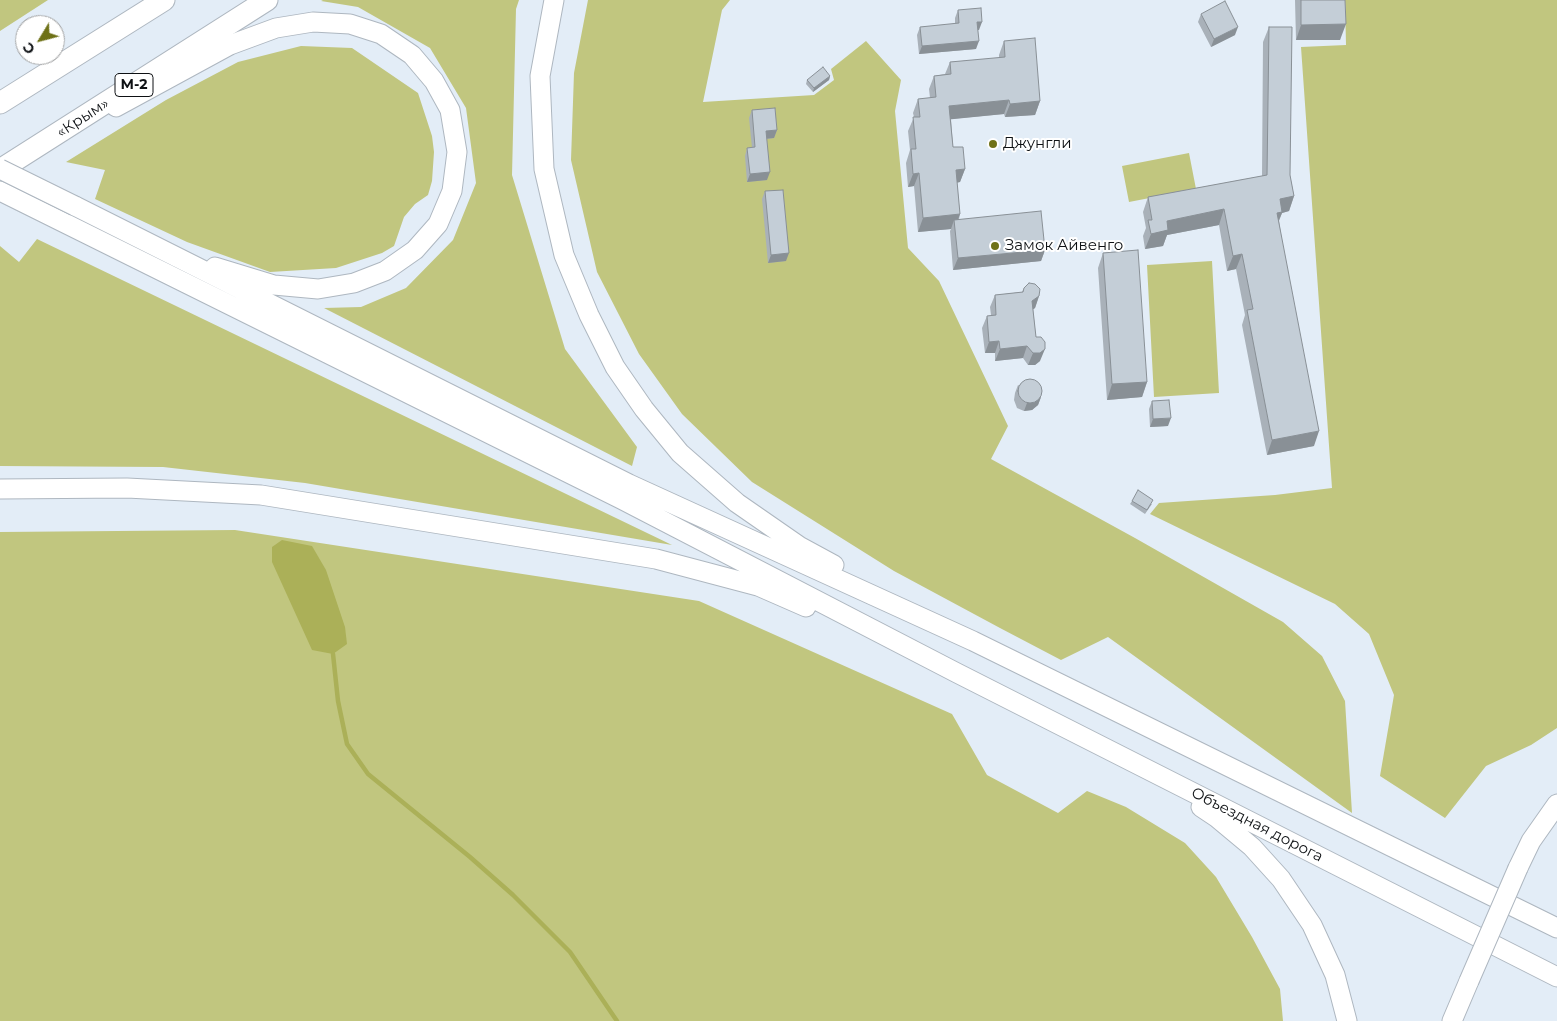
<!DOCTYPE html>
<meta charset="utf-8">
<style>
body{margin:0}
#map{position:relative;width:1557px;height:1021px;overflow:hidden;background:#e3edf7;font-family:Montserrat,sans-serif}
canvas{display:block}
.north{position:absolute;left:15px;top:15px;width:50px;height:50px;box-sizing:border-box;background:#fff;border:1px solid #9fa0a1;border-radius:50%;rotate:233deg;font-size:14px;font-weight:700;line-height:20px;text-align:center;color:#0e1114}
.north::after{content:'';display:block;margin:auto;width:18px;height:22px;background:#6e7117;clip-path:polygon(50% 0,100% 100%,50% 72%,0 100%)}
</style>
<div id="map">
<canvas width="1557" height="1021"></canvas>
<div class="north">С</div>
</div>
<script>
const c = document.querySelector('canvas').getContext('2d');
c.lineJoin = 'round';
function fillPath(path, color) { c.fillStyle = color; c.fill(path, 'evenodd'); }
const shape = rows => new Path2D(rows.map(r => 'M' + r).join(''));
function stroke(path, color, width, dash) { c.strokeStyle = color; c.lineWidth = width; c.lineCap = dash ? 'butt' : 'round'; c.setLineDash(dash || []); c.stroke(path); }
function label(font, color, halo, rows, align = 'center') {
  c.font = font + ' Montserrat,sans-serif'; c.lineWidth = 4; c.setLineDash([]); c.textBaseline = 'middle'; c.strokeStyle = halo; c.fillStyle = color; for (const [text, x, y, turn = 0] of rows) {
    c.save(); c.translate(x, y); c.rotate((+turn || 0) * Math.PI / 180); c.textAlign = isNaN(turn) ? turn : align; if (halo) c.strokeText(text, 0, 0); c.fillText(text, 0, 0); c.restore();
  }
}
const green = shape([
 [0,0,48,0,0,31],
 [323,0,519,0,516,9,512,175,565,349,637,447,632,466,324,308,361,307,406,288,453,240,476,183,466,108,430,48,358,7,321,1],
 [588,0,730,0,722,10,703,102,814,95,834,80,831,69,866,41,901,80,895,111,908,248,939,281,1008,426,991,459,1135,538,1283,622,1322,656,1345,701,1352,813,1108,637,1061,660,1000,628,894,571,752,482,682,414,639,354,597,272,571,160,574,73],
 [1345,0,1557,0,1557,728,1531,745,1486,766,1445,818,1380,776,1394,695,1369,634,1335,604,1150,514,1159,503,1275,495,1332,488,1301,47,1346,45],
 [301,46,352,48,418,93,432,136,434,152,432,181,428,195,415,204,404,217,394,246,382,253,336,268,270,272,187,242,95,199,105,170,66,162,166,100,238,62],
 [1189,153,1196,189,1129,202,1122,166],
 [37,239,672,545,305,483,163,467,0,466,0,246,19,262],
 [1212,261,1219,393,1154,397,1147,265],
 [235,530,699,601,952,714,987,775,1058,813,1087,791,1126,807,1185,843,1216,877,1252,937,1280,989,1283,1021,0,1021,0,532]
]);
const water = shape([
 [282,540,312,546,326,570,345,627,347,644,333,654,312,650,272,562,272,547]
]);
const stream = shape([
 [333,654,338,701,347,744,368,774,470,857,513,895,570,952,617,1021]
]);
const major = shape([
 [554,0,540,76,544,169,564,255,589,315,615,367,644,409,680,453,737,503,799,546,834,565],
 [116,107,230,45,276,28,313,22,350,24,381,34,412,55,434,81,450,110,457,152,452,191,438,224,415,250,385,271,354,283,318,289,274,285,215,267],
 [0,191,621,499,957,673,1557,977],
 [75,206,629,484,973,641,1557,928],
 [0,489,127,488,261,495,656,559,758,586,806,607],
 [1201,807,1216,817,1252,847,1281,879,1312,925,1335,975,1347,1021],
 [1518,868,1531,841,1557,804],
 [1452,1021,1469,981]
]);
const highway = shape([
 [0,103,164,0],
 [0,170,267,0]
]);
const majorBridge = shape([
 [0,169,75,206],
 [1469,981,1518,868]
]);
const wall = shape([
 [1295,0,1345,0,1340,40,1296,40],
 [958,10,979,30,978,30,976,49,919,54,917,35,920,27,955,24,955,18],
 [1201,14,1235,35,1211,47,1198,22],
 [1269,27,1290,175,1294,196,1289,211,1282,213,1279,221,1314,446,1267,455,1242,325,1245,315,1236,269,1227,271,1219,225,1167,235,1163,246,1145,249,1143,236,1146,228,1143,212,1148,197,1262,176,1263,42],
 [1004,41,1040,101,1035,115,1005,117,1004,114,951,119,953,147,965,169,960,182,957,183,960,214,959,219,1045,250,1041,261,953,270,950,231,951,229,918,232,914,186,908,187,906,163,910,150,908,131,914,117,913,113,918,99,930,98,929,89,934,76,945,74,950,62,999,58,999,55],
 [830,76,829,80,813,92,806,84,807,80],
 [752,110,777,130,774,138,767,139,767,180,747,182,745,156,747,148,752,148,749,118],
 [765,191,786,261,768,263,762,199],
 [1103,253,1147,382,1142,397,1107,400,1098,268],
 [1024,288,1039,296,1035,308,1033,309,1036,337,1040,361,1035,365,1028,365,1023,358,995,361,995,353,985,353,982,328,987,316,991,315,990,307,995,295,1022,292],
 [1018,385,1041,397,1038,405,1032,410,1024,411,1017,408,1014,400,1015,393],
 [1152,401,1168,426,1150,427,1149,409],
 [1132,501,1152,504,1145,514,1130,504]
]);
const shadedWall = shape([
 [977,22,982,22,979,30,974,30],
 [1346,24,1340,40,1296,40,1301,25],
 [1238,27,1235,35,1211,47,1214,39],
 [979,41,976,49,919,54,922,46],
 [830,76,829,80,813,92,814,88],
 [1009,100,1004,114,944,120,949,106],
 [1040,101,1035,115,1005,117,1010,104],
 [777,130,774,138,763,139,766,131],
 [965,169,960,182,951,183,956,170],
 [770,172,767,180,747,182,750,174],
 [919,173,914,186,908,187,913,174],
 [1294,196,1289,211,1282,213,1276,227,1271,228,1280,199],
 [1224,209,1219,225,1167,235,1163,246,1145,249,1151,234,1167,221],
 [960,214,955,228,954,220,951,229,918,232,923,218],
 [1045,250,1041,261,953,270,958,258],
 [789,253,786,261,768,263,771,255],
 [1242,254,1236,269,1227,271,1233,256],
 [1039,296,1035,308,1028,313,1032,301],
 [999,341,995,353,985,353,989,342],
 [1027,346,1023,358,995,361,1000,349],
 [1045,349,1040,361,1035,365,1028,365,1033,353],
 [1147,382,1142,397,1107,400,1112,384],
 [1041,397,1038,405,1032,410,1024,411,1027,403],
 [1171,418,1168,426,1150,427,1153,419],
 [1319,431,1314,446,1267,455,1272,440]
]);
const building = shape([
 [1301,0,1345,0,1346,24,1301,25,1301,0],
 [1225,1,1238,27,1214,39,1201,14,1225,1],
 [981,8,982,22,977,22,979,41,922,46,920,27,959,23,958,10,981,8],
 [1269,27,1292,27,1290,175,1294,196,1280,199,1282,212,1277,213,1319,431,1272,440,1247,310,1253,309,1242,254,1233,256,1224,209,1167,221,1168,230,1151,234,1148,220,1152,220,1148,197,1267,175,1269,27],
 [1035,38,1040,101,1010,104,1009,100,949,106,953,147,963,147,965,169,956,170,960,214,923,218,919,173,913,174,911,149,916,149,913,117,920,117,918,99,936,97,934,76,951,74,950,62,1005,57,1004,41,1035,38],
 [823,67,830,76,814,88,807,80,823,67],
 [775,108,777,130,766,131,770,172,750,174,747,148,755,147,752,110,775,108],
 [783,190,789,253,771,255,765,191,783,190],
 [1041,211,1045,250,958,258,954,220,1041,211],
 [1138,250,1147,382,1112,384,1103,253,1138,250],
 [1029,283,1035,284,1040,289,1039,296,1032,301,1036,337,1041,337,1045,342,1045,349,1040,353,1033,353,1027,346,1000,349,999,341,989,342,987,316,996,315,995,295,1023,292,1024,288,1029,283],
 '1018 391a12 12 0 1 1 24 0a12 12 0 1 1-24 0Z',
 [1169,400,1171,418,1153,419,1152,401,1169,400],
 [1138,490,1153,500,1147,510,1132,501,1138,490]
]);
const markers = [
 [993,144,5,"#6e7117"],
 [995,246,5,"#6e7117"]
];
const shields = [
 [134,85,38]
];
const shieldNames = [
 ["М-2",134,85]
];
const streetNames = [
 ["«Крым»",83,118,-33],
 ["Объездная дорога",1257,825,27]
];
const poiNames = [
 ["Джунгли",1003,144],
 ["Замок Айвенго",1005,246]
];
fillPath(green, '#c1c67f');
fillPath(water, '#abb058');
stroke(stream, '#abb058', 4.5);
stroke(major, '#aeb7c0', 21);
stroke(highway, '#aeb7c0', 23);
stroke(major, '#fff', 19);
stroke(highway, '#fff', 21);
stroke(majorBridge, '#aeb7c0', 21, []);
stroke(majorBridge, '#fff', 19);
fillPath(wall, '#a9b1b9');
fillPath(shadedWall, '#899096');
fillPath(building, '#c4ced7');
stroke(building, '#899096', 1);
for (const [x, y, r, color] of markers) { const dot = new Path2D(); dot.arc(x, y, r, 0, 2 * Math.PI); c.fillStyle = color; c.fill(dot); stroke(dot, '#fff', 2); }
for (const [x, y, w] of shields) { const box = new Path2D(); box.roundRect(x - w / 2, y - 11.5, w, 23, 4); c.fillStyle = '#fff'; c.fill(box); stroke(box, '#0e1114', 1); }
label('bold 14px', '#0e1114', null, shieldNames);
label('15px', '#0e1114', '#fff', streetNames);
label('15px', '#0e1114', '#fff', poiNames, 'left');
</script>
